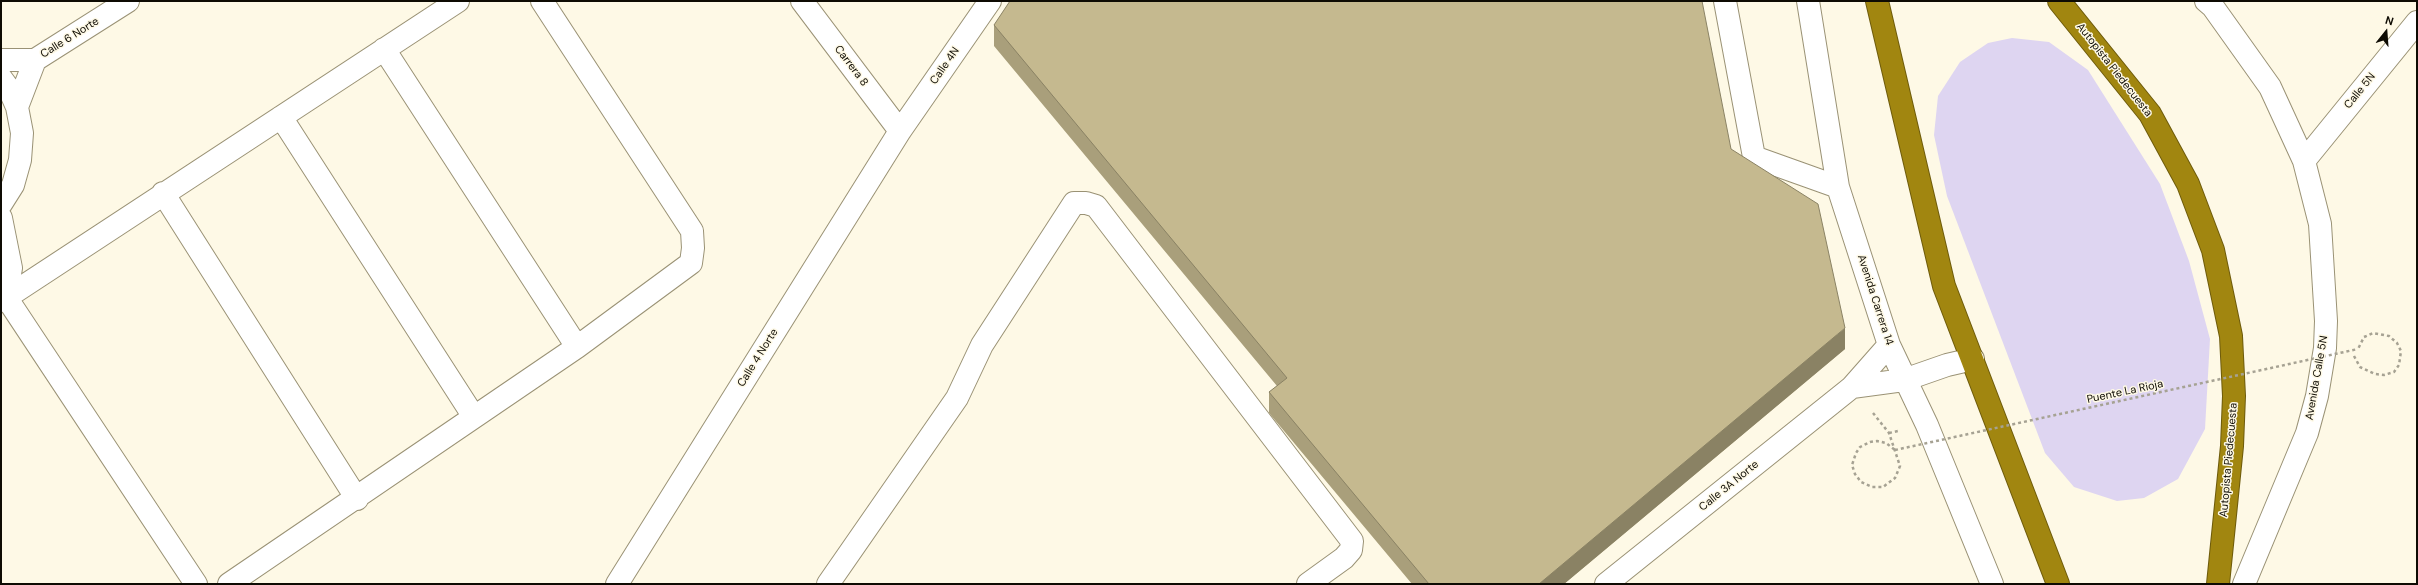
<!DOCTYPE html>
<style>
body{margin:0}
#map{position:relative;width:2418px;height:585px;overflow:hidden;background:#fef9e6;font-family:"DM Sans",sans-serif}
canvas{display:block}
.frame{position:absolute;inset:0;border:2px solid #0e0b03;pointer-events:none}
.north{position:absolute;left:2366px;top:12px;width:40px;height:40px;-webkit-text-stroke:3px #fef9e6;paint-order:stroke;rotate:17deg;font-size:11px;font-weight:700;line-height:16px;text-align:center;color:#0e0b03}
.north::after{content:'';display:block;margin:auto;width:14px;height:18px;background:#0e0b03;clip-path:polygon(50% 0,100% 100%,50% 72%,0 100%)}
</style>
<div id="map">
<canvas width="2418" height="585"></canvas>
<div class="frame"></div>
<div class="north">N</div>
</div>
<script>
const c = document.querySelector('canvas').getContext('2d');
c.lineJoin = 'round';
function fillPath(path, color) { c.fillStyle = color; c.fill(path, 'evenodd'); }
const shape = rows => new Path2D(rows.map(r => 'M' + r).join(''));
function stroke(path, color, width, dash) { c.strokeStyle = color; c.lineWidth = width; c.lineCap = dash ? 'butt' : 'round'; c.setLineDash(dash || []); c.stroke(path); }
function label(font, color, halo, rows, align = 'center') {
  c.font = font + ' "DM Sans",sans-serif'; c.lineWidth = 3; c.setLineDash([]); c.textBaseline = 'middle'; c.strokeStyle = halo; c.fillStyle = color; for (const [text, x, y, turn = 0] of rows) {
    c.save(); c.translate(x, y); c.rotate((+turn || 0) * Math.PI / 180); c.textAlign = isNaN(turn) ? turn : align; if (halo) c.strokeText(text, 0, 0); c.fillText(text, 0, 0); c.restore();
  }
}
const green = shape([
 [2012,38,2049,42,2088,70,2160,184,2189,261,2210,339,2205,429,2178,479,2144,498,2117,501,2074,487,2045,453,1947,196,1934,135,1938,96,1960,62,1988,43]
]);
const path = shape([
 [2354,356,2360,367,2375,374,2384,375,2394,372,2399,365,2401,351,2397,343,2389,336,2373,333,2364,337,2358,349],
 [1873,413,1889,433,1900,466,1895,478,1883,487,1872,487,1861,482,1855,474,1852,465,1856,453,1860,447,1870,442,1877,441,1886,443,1895,450],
 [1889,433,1898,431]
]);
const minor = shape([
 [802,1,900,131],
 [1725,1,1754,157,1838,187],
 [1808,1,1838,187,1889,345,1927,425,1992,584],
 [2206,1,2213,7,2270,87,2304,161,2320,224,2326,321,2325,348,2317,396,2307,433,2244,584],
 [384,49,577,347],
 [1,60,35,60],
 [1,78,9,89,17,107,22,133,20,160,13,185,1,204],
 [17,107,35,60,128,1],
 [281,117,474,417],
 [2304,161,2417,22],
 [163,193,357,499],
 [1,218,11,268,6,297],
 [1,295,6,297,196,584],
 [1,301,458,1],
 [1852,387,1904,380,1947,365,1973,359],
 [229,584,577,347,691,263,693,248,692,231,542,1],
 [617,584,900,131,990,1],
 [828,584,957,398,982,345,1074,203,1086,203,1096,206,1352,541,1351,550,1344,558,1308,584],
 [1606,584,1852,387,1889,345]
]);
const highway = shape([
 [1877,1,1944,286,2058,584],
 [2059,1,2150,114,2188,184,2213,250,2231,336,2234,396,2232,446,2218,584]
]);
const pathBridge = shape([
 [1895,450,2358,349]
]);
const wall = shape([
 [994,25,1731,149,1845,349,1564,584,1412,584,1269,413,1269,392,1277,386,994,46]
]);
const shadedWall = shape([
 [1845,328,1845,349,1564,584,1539,584]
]);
const building = shape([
 [1010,1,1702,1,1731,149,1818,204,1845,328,1539,584,1429,584,1269,392,1287,378,994,25,1010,1]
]);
const streetNames = [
 ["Calle 6 Norte",70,38,-32],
 ["Carrera 8",851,66,53],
 ["Calle 4N",945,66,-55],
 ["Autopista Piedecuesta",2114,70,52],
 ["Calle 5N",2360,91,-51],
 ["Avenida Carrera 14",1875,300,72],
 ["Calle 4 Norte",758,358,-58],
 ["Avenida Calle 5N",2317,378,-80],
 ["Puente La Rioja",2125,392,-12],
 ["Autopista Piedecuesta",2229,460,-85],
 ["Calle 3A Norte",1729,486,-39]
];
fillPath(green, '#ded5f1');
stroke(minor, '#9a9275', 24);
stroke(highway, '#6e5b0b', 24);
stroke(path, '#a6a293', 2.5, [3, 3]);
stroke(minor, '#fff', 22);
stroke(highway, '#a18610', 22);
stroke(pathBridge, '#a6a293', 2.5, [3, 3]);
fillPath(wall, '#a99f7b');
fillPath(shadedWall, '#8a8264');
fillPath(building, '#c5b98f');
stroke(building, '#8a8264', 1);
label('11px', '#0e0b03', '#fef9e6', streetNames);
</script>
